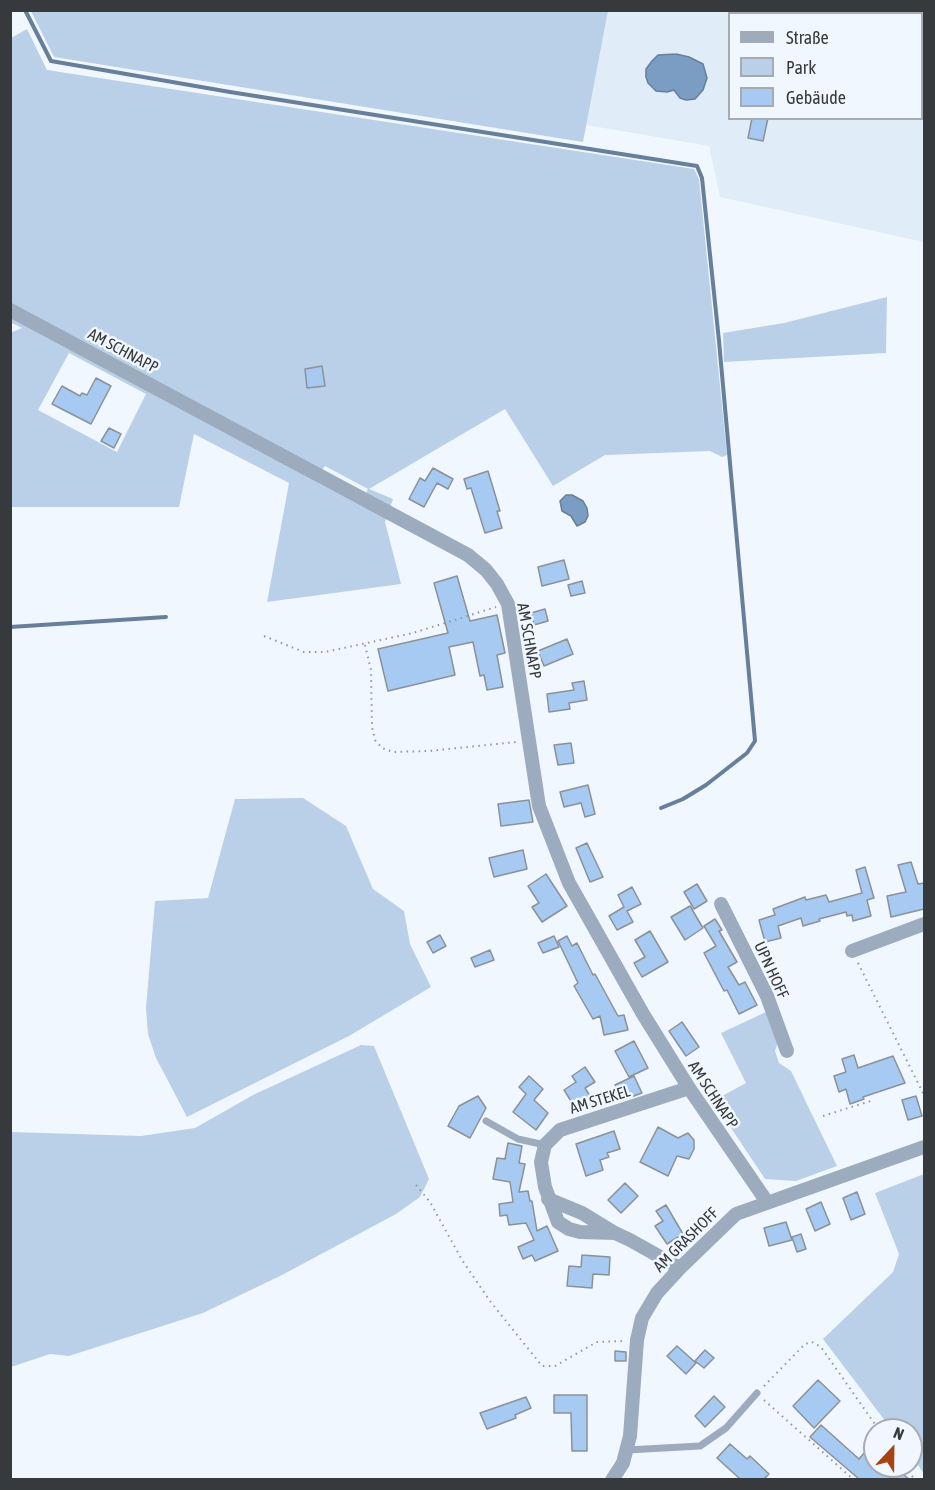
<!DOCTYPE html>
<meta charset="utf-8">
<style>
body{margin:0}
#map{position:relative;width:935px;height:1490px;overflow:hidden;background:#f1f7ff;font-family:"Asap Condensed",sans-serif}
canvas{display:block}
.frame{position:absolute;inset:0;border:12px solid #373a3c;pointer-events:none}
.legend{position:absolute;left:728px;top:12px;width:195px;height:108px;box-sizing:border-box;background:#f1f7ff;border:2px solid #a7abb1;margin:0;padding:8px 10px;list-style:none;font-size:18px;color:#373a3c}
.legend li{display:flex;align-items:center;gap:12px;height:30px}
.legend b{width:30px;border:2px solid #a7abb1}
.north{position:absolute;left:863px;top:1418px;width:60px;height:60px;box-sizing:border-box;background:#f1f7ff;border:2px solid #a7abb1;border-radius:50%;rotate:22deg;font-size:16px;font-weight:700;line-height:24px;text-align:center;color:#373a3c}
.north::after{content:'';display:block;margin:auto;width:21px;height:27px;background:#a74211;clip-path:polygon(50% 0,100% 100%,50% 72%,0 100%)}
</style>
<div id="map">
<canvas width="935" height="1490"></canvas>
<div class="frame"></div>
<ul class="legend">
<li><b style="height:8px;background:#9cabbd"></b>Straße</li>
<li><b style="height:16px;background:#bad0e9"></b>Park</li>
<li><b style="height:16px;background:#a6caf2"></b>Gebäude</li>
</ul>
<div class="north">N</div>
</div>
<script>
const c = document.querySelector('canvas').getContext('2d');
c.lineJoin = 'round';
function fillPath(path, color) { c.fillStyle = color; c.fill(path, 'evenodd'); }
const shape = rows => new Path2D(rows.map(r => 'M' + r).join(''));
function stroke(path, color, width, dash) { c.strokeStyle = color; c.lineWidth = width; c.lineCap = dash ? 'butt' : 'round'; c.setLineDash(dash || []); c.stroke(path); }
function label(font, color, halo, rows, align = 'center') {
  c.font = font + ' "Asap Condensed",sans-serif'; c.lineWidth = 5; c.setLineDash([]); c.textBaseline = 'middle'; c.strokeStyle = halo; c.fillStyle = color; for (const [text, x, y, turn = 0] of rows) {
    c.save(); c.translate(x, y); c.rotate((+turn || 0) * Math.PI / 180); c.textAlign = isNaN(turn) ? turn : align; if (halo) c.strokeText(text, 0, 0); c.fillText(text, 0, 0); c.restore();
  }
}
const built = shape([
 [608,11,924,11,924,242,720,197,709,146,586,125],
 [730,14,922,14,922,118,730,118]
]);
const green = shape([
 [31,11,608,11,583,142,54,57],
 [27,29,47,70,694,169,699,179,727,455,722,457,710,451,605,455,553,486,505,409,369,489,393,499,385,522,401,584,267,602,289,483,194,434,179,507,11,507,10,333,22,328,10,322,11,38],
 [69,353,146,394,117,452,38,410],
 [325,466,368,489,360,505,313,480],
 [887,297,886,353,724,362,723,333,784,323],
 [303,798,346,826,373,889,404,911,410,944,431,987,349,1036,187,1117,156,1058,148,1034,146,1008,155,901,208,898,235,799],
 [768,1011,778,1042,775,1051,779,1063,791,1071,837,1166,796,1181,765,1179,713,1101,746,1083,721,1033],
 [361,1045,374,1046,429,1179,420,1197,396,1214,282,1275,203,1313,69,1356,50,1354,11,1367,11,1132,141,1136,195,1128,253,1095],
 [924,1174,924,1474,911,1455,911,1430,892,1430,823,1339,893,1272,899,1254,875,1193]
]);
const water = shape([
 [676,54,689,57,703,64,707,78,703,90,695,99,686,100,680,98,674,90,667,92,656,91,648,83,646,77,646,69,652,61,658,55,676,54],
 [566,495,572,495,583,501,587,508,588,516,585,522,577,526,571,516,562,511,560,501,566,495]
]);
const stream = shape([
 [25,10,51,61,230,92,697,166,702,178,719,341,755,741,747,753,706,785,683,799,661,808],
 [10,627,166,617]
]);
const building = shape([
 [752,118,768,118,763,141,748,138,752,118],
 [322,366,325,386,307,388,305,369,322,366],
 [96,378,111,386,91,424,52,404,62,386,80,396,82,393,87,395,96,378],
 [109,428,121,434,114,448,101,441,109,428],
 [433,468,453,479,448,489,437,483,424,507,409,499,420,478,425,481,433,468],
 [488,471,500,511,497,511,502,528,485,533,471,488,467,489,464,479,488,471],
 [564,560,569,579,542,586,538,567,564,560],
 [457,576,470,621,497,615,505,653,497,655,503,687,487,690,484,675,480,676,473,642,449,647,455,675,388,691,378,649,448,633,434,583,457,576],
 [582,581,585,593,571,596,568,585,582,581],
 [545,609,548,621,534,625,531,613,545,609],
 [567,639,573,654,544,666,538,651,567,639],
 [584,681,587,700,569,703,570,709,549,712,547,694,574,690,572,683,584,681],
 [571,743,574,763,558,765,554,745,571,743],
 [588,785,595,814,585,817,581,803,564,807,560,792,588,785],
 [529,800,533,822,501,826,498,804,529,800],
 [587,843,603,877,590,882,576,848,587,843],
 [523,850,527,869,494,877,489,858,523,850],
 [911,862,918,884,924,883,924,909,891,917,887,896,906,892,898,865,911,862],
 [865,867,874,898,867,900,871,916,853,921,852,915,847,916,846,912,819,919,820,921,803,926,801,918,778,926,781,938,765,942,759,920,775,915,773,909,805,897,806,900,826,895,829,902,862,893,856,870,865,867],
 [546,874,567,906,542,922,532,907,539,903,528,886,546,874],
 [697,884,707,901,694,909,684,892,697,884],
 [632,887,641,904,627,911,633,922,617,930,609,916,624,907,618,895,632,887],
 [690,906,703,928,685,940,671,917,690,906],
 [715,919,722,930,719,931,737,962,728,967,739,985,745,982,757,1005,739,1014,727,990,724,991,704,953,716,946,704,926,715,919],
 [650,931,668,962,642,977,634,963,645,957,635,940,650,931],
 [440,935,446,946,433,953,427,942,440,935],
 [554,936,559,947,543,953,538,943,554,936],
 [567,936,572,946,577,943,593,975,595,974,618,1016,624,1015,628,1030,604,1035,600,1016,593,1019,574,986,578,983,558,941,567,936],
 [490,950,494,960,475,967,471,958,490,950],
 [682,1022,699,1047,686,1056,669,1031,682,1022],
 [634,1041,648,1068,629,1077,615,1051,634,1041],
 [854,1055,858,1068,893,1056,905,1083,863,1097,864,1099,850,1104,846,1089,839,1092,834,1076,846,1072,842,1059,854,1055],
 [585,1067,595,1082,585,1088,594,1102,578,1112,564,1090,576,1082,572,1076,585,1067],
 [529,1076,543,1089,534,1100,548,1113,536,1130,513,1112,526,1094,519,1087,529,1076],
 [634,1076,642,1093,623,1100,615,1085,634,1076],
 [478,1096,486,1108,470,1138,448,1126,459,1106,478,1096],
 [916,1096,922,1116,908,1120,902,1100,916,1096],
 [658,1127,678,1138,688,1133,694,1140,694,1149,689,1159,677,1156,668,1176,640,1162,658,1127],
 [614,1131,620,1149,607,1153,609,1157,600,1160,603,1170,586,1176,576,1144,614,1131],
 [508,1143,522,1146,519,1163,525,1164,519,1192,528,1191,530,1201,532,1201,537,1231,547,1226,558,1251,535,1261,532,1255,523,1259,518,1247,534,1240,526,1223,509,1225,507,1215,500,1216,499,1204,513,1202,510,1182,493,1179,497,1158,505,1159,508,1143],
 [625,1183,638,1196,621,1213,608,1200,625,1183],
 [857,1192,865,1214,851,1220,843,1198,857,1192],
 [821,1202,830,1224,815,1231,806,1209,821,1202],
 [666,1205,683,1234,667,1244,655,1226,663,1221,656,1211,666,1205],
 [786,1222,792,1240,769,1246,764,1228,786,1222],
 [801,1234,806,1249,797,1252,792,1237,801,1234],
 [582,1255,610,1257,609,1275,593,1274,592,1288,567,1286,569,1266,581,1267,582,1255],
 [677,1346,696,1363,686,1374,667,1356,677,1346],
 [705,1350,714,1358,704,1368,695,1361,705,1350],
 [615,1351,626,1352,626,1361,615,1361,615,1351],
 [818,1380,840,1401,814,1428,793,1406,818,1380],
 [554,1395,587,1395,587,1451,572,1451,571,1413,554,1413,554,1395],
 [714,1396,725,1407,705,1427,695,1416,714,1396],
 [526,1397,531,1408,515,1415,516,1418,487,1429,480,1413,526,1397],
 [821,1425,859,1459,875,1440,875,1466,893,1466,909,1479,859,1479,810,1437,821,1425],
 [730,1444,747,1459,750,1456,769,1474,764,1479,740,1479,717,1458,730,1444]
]);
const path = shape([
 [264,636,304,652,325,652,413,633,496,607],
 [365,645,371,670,372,727,375,740,382,748,393,752,429,751,516,742],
 [858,963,924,1095],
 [823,1116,874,1100],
 [416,1185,430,1202,462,1260,490,1301,542,1366,555,1366,597,1342,624,1341],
 [764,1386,805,1344,812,1342,821,1347,879,1430],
 [764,1400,854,1480],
 [905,1466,915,1480]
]);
const lane = shape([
 [486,1121,518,1139,545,1145],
 [627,1450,700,1446,726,1428,757,1393]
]);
const street = shape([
 [922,57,924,57],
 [10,310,468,555,486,570,497,584,508,604,539,806,569,883,643,1014,689,1088,767,1202],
 [721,904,767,996,787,1051],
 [852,951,924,924],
 [548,1199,582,1213,613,1232],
 [680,1268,630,1240,615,1233,580,1232,569,1229,558,1222,545,1187,541,1162,545,1145,560,1130,689,1088],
 [612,1480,623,1463,630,1436,637,1340,642,1318,657,1293,680,1268,736,1214,924,1147]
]);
const streetNames = [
 ["AM SCHNAPP",123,351,28],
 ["AM SCHNAPP",529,641,80],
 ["UPN HOFF",771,970,65],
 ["AM SCHNAPP",713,1095,57],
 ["AM STEKEL",600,1100,-17],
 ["AM GRASHOFF",686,1240,-45]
];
fillPath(built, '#e1ecf9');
fillPath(green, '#bad0e9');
fillPath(water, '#7b9dc3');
stroke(water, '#677f9a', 1.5);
stroke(stream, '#677f9a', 4);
fillPath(building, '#a6caf2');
stroke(building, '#8c9198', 1.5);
stroke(path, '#92969b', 2, [1.5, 4.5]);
stroke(lane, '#9cabbd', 7);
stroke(street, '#9cabbd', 14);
label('16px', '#373a3c', '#f1f7ff', streetNames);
</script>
